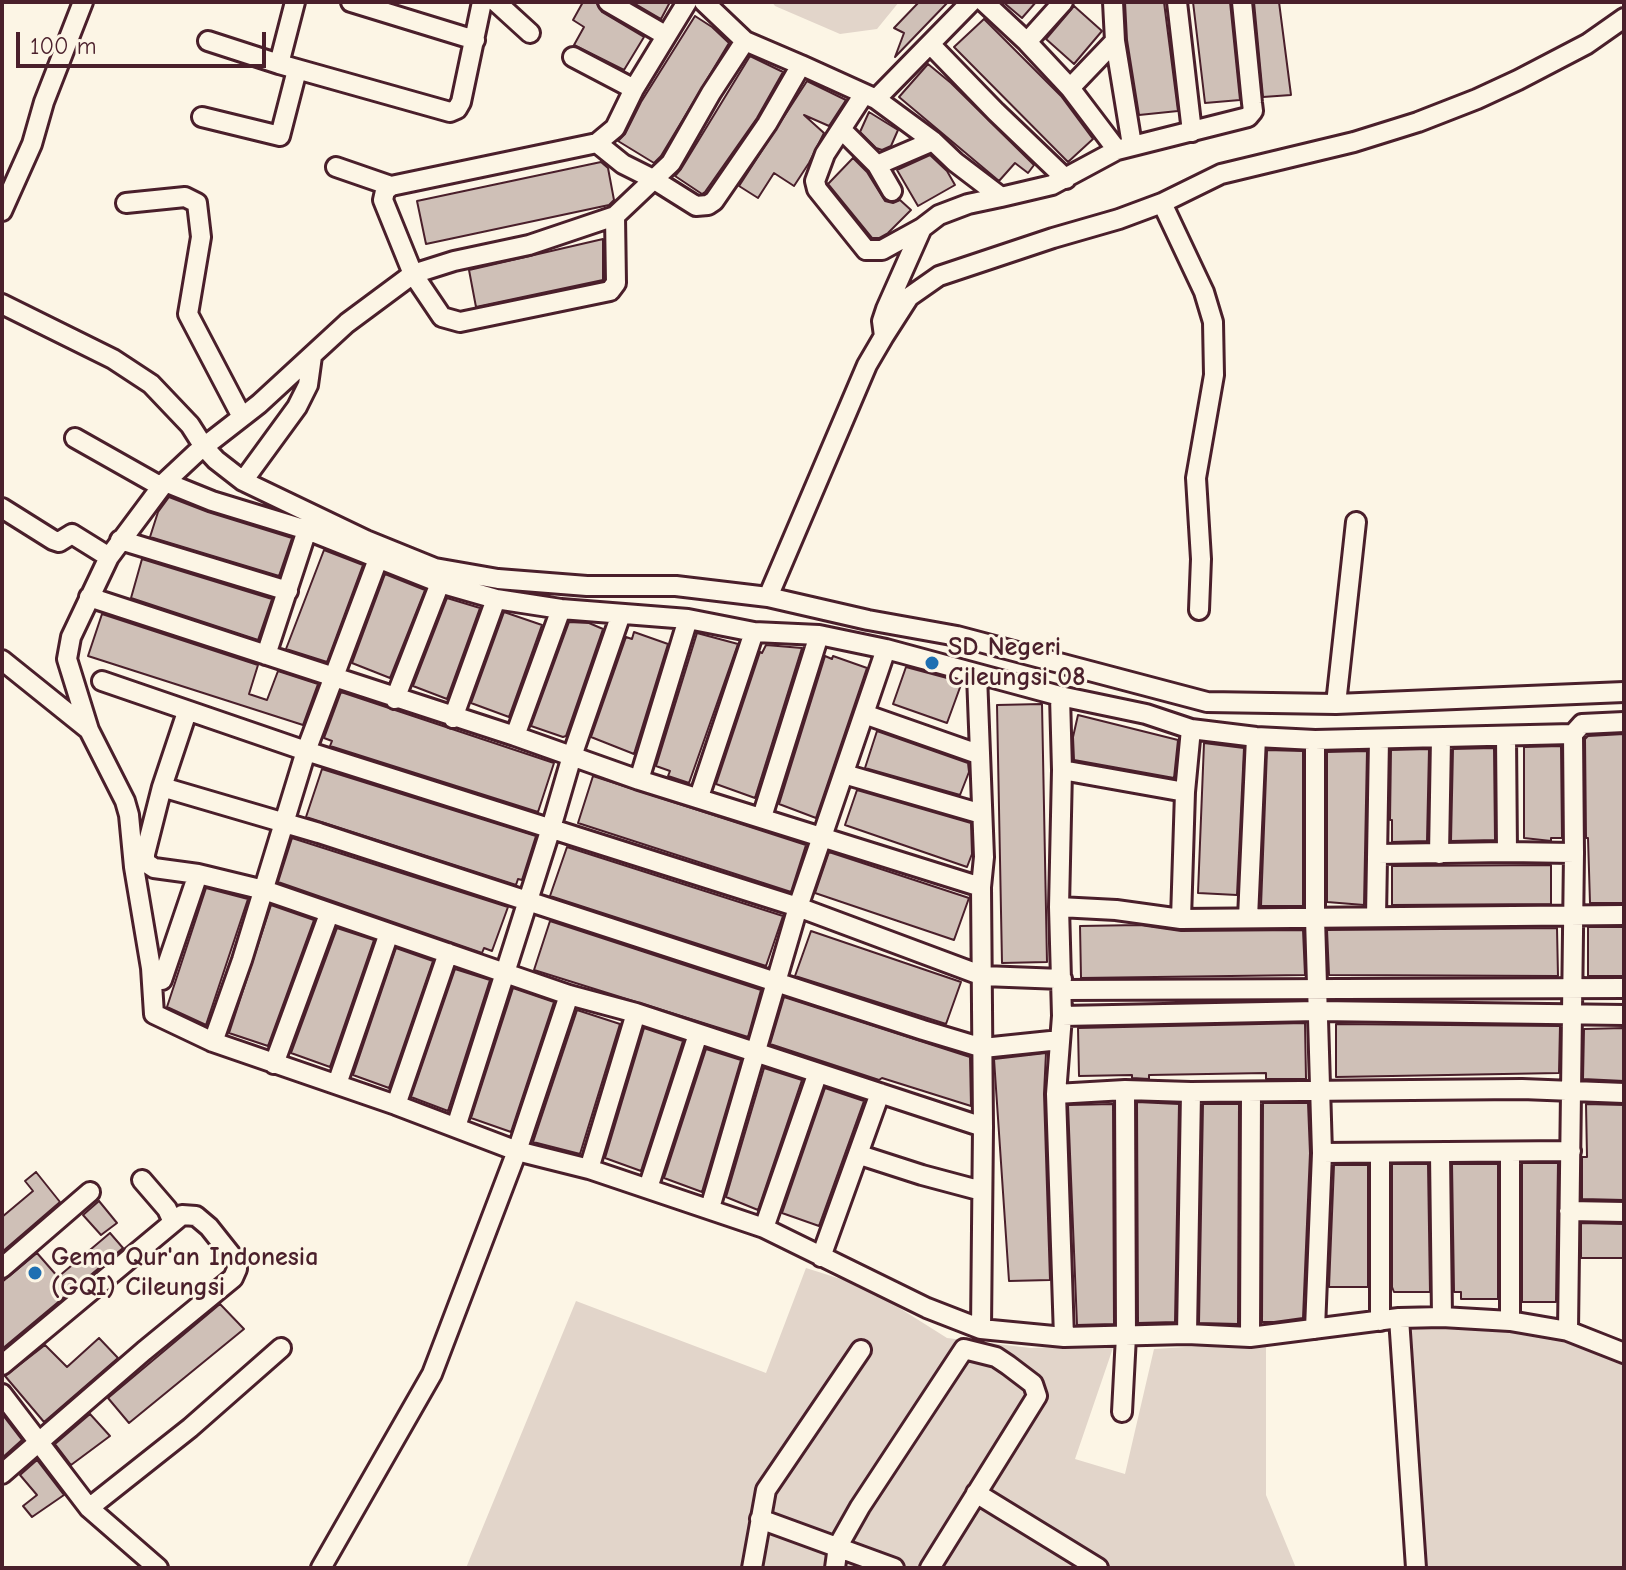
<!DOCTYPE html>
<style>
body{margin:0}
#map{position:relative;width:1626px;height:1570px;overflow:hidden;background:#fcf5e5;font-family:"Comic Neue",sans-serif}
canvas{display:block}
.frame{position:absolute;inset:0;border:4px solid #4a1f2b;pointer-events:none}
.scale{position:absolute;left:16px;top:32px;width:250px;height:36px;box-sizing:border-box;border:4px solid #4a1f2b;border-top:0;padding-left:10px;font-size:24px;line-height:28px;white-space:nowrap;color:#4a1f2b;-webkit-text-stroke:6px #fcf5e5;paint-order:stroke}
</style>
<div id="map">
<canvas width="1626" height="1570"></canvas>
<div class="frame"></div>
<div class="scale">100 m</div>
</div>
<script>
const c = document.querySelector('canvas').getContext('2d');
c.lineJoin = 'round';
function fillPath(path, color) { c.fillStyle = color; c.fill(path, 'evenodd'); }
const shape = rows => new Path2D(rows.map(r => 'M' + r).join(''));
function stroke(path, color, width, dash) { c.strokeStyle = color; c.lineWidth = width; c.lineCap = dash ? 'butt' : 'round'; c.setLineDash(dash || []); c.stroke(path); }
function label(font, color, halo, rows, align = 'center') {
  c.font = font + ' "Comic Neue",sans-serif'; c.lineWidth = 6; c.setLineDash([]); c.textBaseline = 'middle'; c.strokeStyle = halo; c.fillStyle = color; for (const [text, x, y, turn = 0] of rows) {
    c.save(); c.translate(x, y); c.rotate((+turn || 0) * Math.PI / 180); c.textAlign = isNaN(turn) ? turn : align; if (halo) c.strokeText(text, 0, 0); c.fillText(text, 0, 0); c.restore();
  }
}
const green = shape([
 [772,2,899,2,877,29,840,34,775,6],
 [806,1268,866,1287,947,1338,1031,1348,1114,1345,1075,1459,1125,1474,1154,1349,1266,1342,1266,1495,1296,1568,466,1568,576,1301,766,1373],
 [1542,1321,1624,1349,1624,1568,1424,1568,1402,1323]
]);
const building = shape([
 [583,2,596,2,602,12,644,37,624,70,574,45,584,27,573,20,583,2],
 [632,2,670,2,661,19,632,2],
 [919,2,948,2,895,57,904,33,894,28,919,2],
 [1003,2,1036,2,1022,18,1003,2],
 [1125,2,1164,2,1178,111,1139,115,1127,40,1125,2],
 [1193,2,1230,2,1240,100,1205,103,1193,2],
 [1254,2,1279,2,1291,95,1263,97,1254,2],
 [1074,6,1102,31,1074,64,1046,39,1074,6],
 [695,16,712,27,729,43,661,156,654,163,618,141,625,134,641,102,695,16],
 [984,19,1061,96,1093,139,1068,162,954,47,984,19],
 [750,56,783,72,757,118,705,192,702,194,675,176,681,169,750,56],
 [928,64,951,83,1034,165,1028,173,1015,163,999,181,899,97,928,64],
 [807,81,846,100,829,126,804,115,824,133,809,163,794,186,774,173,758,198,739,186,807,81],
 [869,112,898,130,891,146,882,150,876,148,860,132,869,112],
 [930,155,947,171,955,185,918,206,897,170,930,155],
 [853,158,867,172,885,201,893,203,900,200,911,210,888,233,879,238,872,238,828,184,853,158],
 [601,162,608,168,614,200,609,205,426,244,417,201,601,162],
 [603,239,603,280,476,307,469,270,603,239],
 [169,497,208,512,292,538,279,576,150,537,158,512,169,497],
 [324,550,363,565,327,662,286,649,324,550],
 [142,559,272,599,258,640,131,598,142,559],
 [385,574,425,590,390,678,352,663,385,574],
 [447,598,480,608,447,699,413,686,447,598],
 [504,612,542,625,509,717,471,703,504,612],
 [102,614,258,665,249,694,267,700,278,671,318,684,303,725,88,656,102,614],
 [569,622,589,623,603,629,566,736,563,737,531,726,569,622],
 [634,632,668,644,634,754,591,737,626,637,632,639,634,632],
 [697,633,738,644,689,783,668,776,670,771,656,766,697,633],
 [766,645,802,648,755,798,716,784,760,652,762,653,766,645],
 [825,656,832,659,833,656,867,668,816,818,779,804,825,656],
 [906,667,962,682,947,723,893,704,906,667],
 [341,692,554,763,538,812,330,746,332,741,324,738,341,692],
 [1042,704,1047,962,1002,963,997,705,1042,704],
 [1078,715,1178,740,1174,778,1074,760,1073,737,1078,715],
 [877,731,968,763,969,772,960,795,865,768,877,731],
 [1624,734,1624,903,1590,903,1588,838,1586,838,1585,739,1588,736,1624,734],
 [1204,743,1244,748,1237,895,1198,893,1204,743],
 [1561,746,1562,838,1551,838,1551,841,1524,838,1524,747,1561,746],
 [1494,748,1495,840,1451,841,1453,749,1494,748],
 [1429,749,1427,841,1392,842,1392,820,1390,820,1391,750,1429,749],
 [1267,750,1303,751,1303,906,1261,906,1267,750],
 [1367,751,1364,905,1327,902,1327,752,1367,751],
 [322,769,536,836,522,880,518,879,516,885,306,817,322,769],
 [593,776,806,845,791,892,578,823,593,776],
 [857,790,971,823,972,854,967,867,845,825,857,790],
 [292,838,508,907,492,951,484,948,482,953,278,882,292,838],
 [567,847,783,916,766,966,550,896,567,847],
 [829,852,969,898,954,940,815,893,829,852],
 [1551,865,1551,904,1392,905,1392,866,1551,865],
 [206,888,248,899,206,1025,167,1007,206,888],
 [271,905,314,920,268,1046,229,1033,271,905],
 [550,921,761,990,748,1037,534,970,550,921],
 [1140,925,1181,931,1303,930,1305,975,1081,978,1080,926,1140,925],
 [1588,927,1624,927,1624,976,1588,976,1588,927],
 [337,928,374,940,330,1067,291,1053,337,928],
 [1557,928,1558,976,1329,975,1327,930,1557,928],
 [811,931,961,982,946,1024,795,976,811,931],
 [396,948,433,961,389,1088,353,1075,396,948],
 [455,969,490,980,448,1111,411,1097,455,969],
 [513,988,554,1002,511,1132,471,1118,513,988],
 [784,997,970,1057,971,1106,882,1078,879,1080,770,1044,784,997],
 [577,1010,620,1024,580,1154,533,1142,577,1010],
 [1305,1023,1306,1079,1266,1079,1266,1073,1149,1075,1149,1079,1132,1078,1132,1075,1079,1076,1078,1028,1305,1023],
 [1336,1024,1560,1026,1559,1073,1336,1077,1336,1024],
 [644,1028,683,1041,641,1171,605,1158,644,1028],
 [1624,1028,1624,1081,1583,1079,1584,1029,1624,1028],
 [706,1049,741,1060,702,1192,664,1178,706,1049],
 [1046,1053,1044,1094,1050,1280,1009,1281,994,1059,1046,1053],
 [764,1068,802,1080,758,1210,726,1197,764,1068],
 [825,1088,864,1101,819,1226,782,1213,825,1088],
 [1137,1102,1179,1104,1175,1322,1138,1323,1137,1102],
 [1263,1103,1308,1103,1310,1153,1303,1318,1274,1322,1262,1322,1263,1103],
 [1113,1104,1114,1324,1077,1325,1068,1105,1113,1104],
 [1203,1104,1239,1104,1238,1324,1199,1323,1203,1104],
 [1586,1104,1624,1105,1624,1200,1582,1199,1582,1157,1587,1157,1586,1104],
 [1522,1163,1558,1163,1556,1302,1522,1302,1522,1163],
 [1392,1164,1428,1164,1430,1292,1394,1292,1392,1287,1392,1164],
 [1452,1164,1498,1164,1498,1299,1461,1299,1461,1292,1454,1292,1452,1164],
 [1334,1165,1368,1165,1368,1287,1329,1287,1334,1165],
 [36,1172,60,1202,2,1252,2,1217,33,1191,25,1181,36,1172],
 [99,1201,117,1223,101,1235,83,1215,99,1201],
 [1581,1223,1624,1224,1624,1258,1581,1258,1581,1223],
 [110,1233,123,1248,2,1349,2,1282,37,1253,58,1277,110,1233],
 [220,1304,244,1329,129,1423,108,1398,220,1304],
 [99,1338,118,1358,44,1422,5,1376,45,1345,67,1367,99,1338],
 [2,1414,22,1440,2,1458,2,1414],
 [90,1414,110,1436,71,1465,55,1444,90,1414],
 [37,1460,64,1495,32,1517,23,1506,37,1495,20,1475,37,1460]
]);
const street = shape([
 [295,2,279,64,450,112,457,109,461,102,482,2],
 [351,2,475,40],
 [496,2,530,33],
 [608,2,665,35],
 [704,2,745,41,711,93,671,163,615,216,529,245,454,261,413,274,347,323,259,404,196,453,165,482,109,557,71,637,67,659,89,730,125,801,129,815,134,867,151,968,154,1014,213,1042,396,1105,517,1151,589,1169,764,1228,927,1308,981,1329,1064,1337,1187,1334,1250,1337,1399,1318,1442,1317,1510,1321,1568,1331,1624,1353],
 [984,2,1027,42,1070,88,1117,150],
 [1113,2,1115,41,1132,145],
 [1177,2,1192,132],
 [208,41,279,64],
 [1027,42,1063,2],
 [931,45,996,112,1066,179],
 [573,57,634,89],
 [801,65,876,99,933,141,955,162,1001,197,1052,185,1117,150,1248,117,1253,111,1252,103,1242,2],
 [1070,88,1115,41],
 [864,94,825,154,815,181,817,189,866,250,882,250,922,228],
 [876,99,971,2],
 [202,117,280,136,297,70],
 [842,130,877,165,933,141],
 [597,143,615,128,634,89,687,2],
 [877,165,892,191],
 [336,167,391,186],
 [126,203,185,197,197,203,201,237,188,314,242,417],
 [1162,203,1204,292,1213,322,1214,375,1196,478,1201,559,1199,610],
 [2,211,32,144,44,102,83,2],
 [615,216,616,283,610,291,460,322,442,317,413,274,383,200,385,191,391,186,597,143,623,164,653,179,696,206,708,205,714,201,767,124,801,65,745,41],
 [2,304,113,359,151,384,190,425,204,447,216,460,243,481,366,540,435,568,498,579,587,586,676,586,768,597,868,620,957,636,1207,702,1336,704,1624,692],
 [884,336,909,297,939,276,1053,238,1119,219,1162,203,1221,174,1354,142,1418,122,1477,99,1518,80,1587,44,1624,18],
 [75,438,160,486],
 [243,481,297,407,308,385,312,356],
 [165,482,212,501,307,530,440,583,496,599,561,609,688,619,754,632,819,635,886,649,1060,696,1146,714,1191,729,1256,737,1315,740,1573,734,1582,724,1624,722],
 [2,508,53,540,59,542,72,534,109,557],
 [120,540,288,591],
 [89,597,515,736,639,780,981,887],
 [768,597,867,365,884,336,882,321,886,309,922,228,939,215,968,204,1001,197],
 [266,655,307,530],
 [2,660,89,730],
 [977,675,984,857,981,887,983,1127,981,1329],
 [102,681,306,751,798,907,983,976,1062,979],
 [1060,696,1062,770,1059,907,1062,1016,1056,1094,1064,1337],
 [395,699,440,583],
 [1336,704,1356,522],
 [864,714,978,754],
 [453,718,496,599],
 [515,736,561,609],
 [1062,770,1185,792],
 [844,774,982,814],
 [639,780,688,619],
 [162,787,319,833,923,1030,983,1048,1060,1040],
 [699,797,754,632],
 [762,817,819,635],
 [1507,852,1574,853],
 [1378,854,1507,852,1506,736],
 [1439,854,1441,738],
 [145,862,145,854,162,787,187,712],
 [134,867,145,862,154,868,198,874,264,890,569,995,636,1013,983,1127],
 [1059,907,1116,910,1181,919,1624,915],
 [1376,917,1379,739],
 [1248,918,1256,737],
 [1181,919,1185,792,1191,729],
 [162,980,198,874],
 [1062,990,1624,988],
 [1062,1016,1318,1011,1624,1015],
 [213,1042,242,960,306,751,378,559],
 [274,1064,329,914],
 [337,1084,389,933],
 [1056,1094,1125,1090,1191,1092,1522,1089,1624,1093],
 [396,1105,448,953],
 [456,1127,551,828,572,756,621,614],
 [1322,1153,1571,1151],
 [1440,1154,1442,1317],
 [860,1155,922,1175,982,1191],
 [589,1169,636,1013],
 [142,1180,167,1209,173,1222],
 [648,1188,698,1034],
 [710,1208,798,907,886,649],
 [1569,1211,1624,1212],
 [764,1228,817,1075],
 [821,1257,880,1093],
 [2,1268,90,1192],
 [1399,1318,1416,1568],
 [1380,1321,1380,1154],
 [1510,1321,1510,1153],
 [1315,1329,1322,1153,1315,918,1315,740],
 [1568,1331,1574,853,1573,734],
 [1187,1334,1191,1092],
 [1250,1337,1251,1092],
 [2,1365,182,1215,196,1216,209,1227,236,1261,237,1269,233,1278,144,1351,2,1474],
 [2,1394,89,1508,158,1568],
 [1122,1412,1126,1336,1125,1090],
 [976,1493,1098,1568],
 [89,1508,190,1428,281,1348],
 [760,1519,894,1568],
 [321,1568,432,1374,517,1151,569,995],
 [752,1568,766,1490,861,1350],
 [835,1568,838,1546,860,1507,964,1349,996,1357,1008,1365,1033,1384,1037,1396,930,1568]
]);
const markers = [
 [932,663,8,"#1f6fb2"],
 [35,1273,8,"#1f6fb2"]
];
const poiNames = [
 ["SD Negeri",948,648],
 ["Cileungsi 08",948,678],
 ["Gema Qur'an Indonesia",51,1258],
 ["(GQI) Cileungsi",51,1288]
];
fillPath(green, '#e2d5ca');
fillPath(building, '#cfc0b7');
stroke(building, '#4a1f2b', 2);
stroke(street, '#4a1f2b', 24);
stroke(street, '#fcf5e5', 18);
for (const [x, y, r, color] of markers) { const dot = new Path2D(); dot.arc(x, y, r, 0, 2 * Math.PI); c.fillStyle = color; c.fill(dot); stroke(dot, '#fcf5e5', 3); }
label('bold 26px', '#4a1f2b', '#fcf5e5', poiNames, 'left');
</script>
